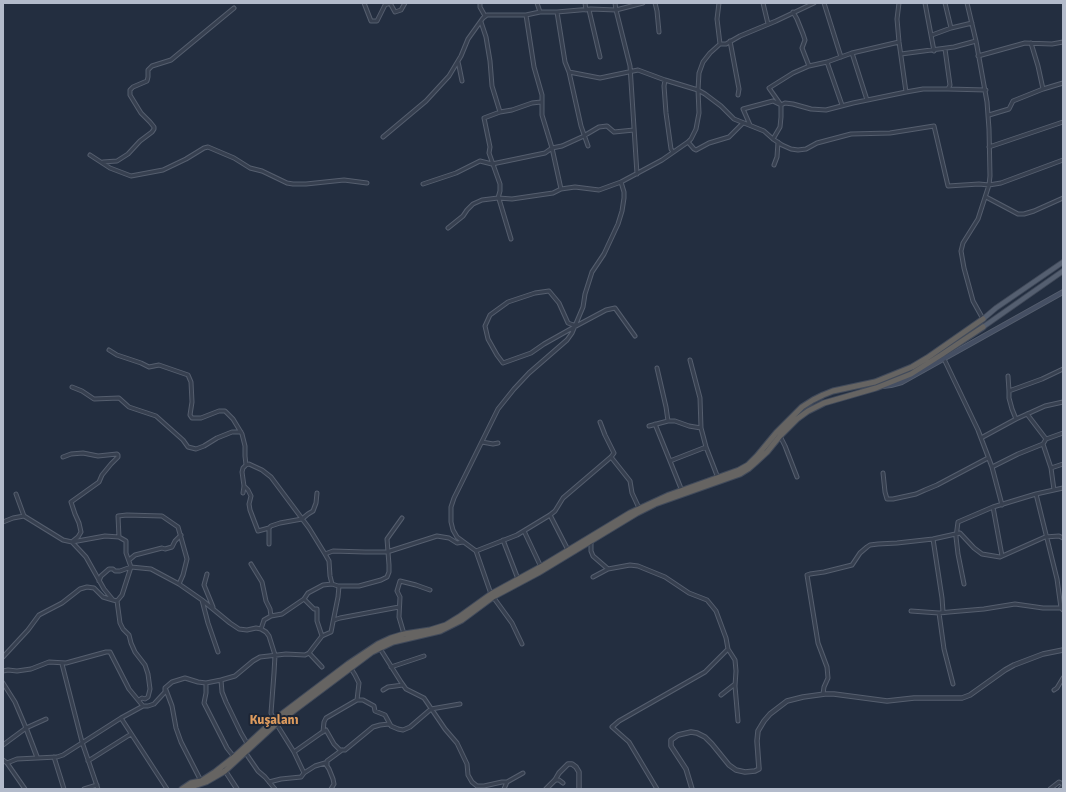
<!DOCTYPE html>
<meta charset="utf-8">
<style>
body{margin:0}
#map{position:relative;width:1066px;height:792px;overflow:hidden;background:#232e40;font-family:Signika,sans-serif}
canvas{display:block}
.frame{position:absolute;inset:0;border:4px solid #b3bbcb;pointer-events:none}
</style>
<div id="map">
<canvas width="1066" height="792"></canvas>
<div class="frame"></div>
</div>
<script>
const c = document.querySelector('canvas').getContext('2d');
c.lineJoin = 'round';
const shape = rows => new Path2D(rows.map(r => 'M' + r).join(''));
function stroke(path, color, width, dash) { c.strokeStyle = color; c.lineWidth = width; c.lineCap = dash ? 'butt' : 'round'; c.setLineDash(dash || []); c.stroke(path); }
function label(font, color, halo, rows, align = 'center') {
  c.font = font + ' Signika,sans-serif'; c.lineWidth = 4; c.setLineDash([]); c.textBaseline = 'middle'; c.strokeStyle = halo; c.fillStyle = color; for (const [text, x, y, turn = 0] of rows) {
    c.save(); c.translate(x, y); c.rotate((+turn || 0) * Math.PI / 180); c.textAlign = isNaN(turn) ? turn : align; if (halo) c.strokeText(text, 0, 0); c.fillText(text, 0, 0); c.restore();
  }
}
const minor = shape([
 [364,3,371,21,377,21,385,5,390,3,395,12,401,10,405,3],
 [480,3,480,7,485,16],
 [537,3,540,12],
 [585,3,586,10],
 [615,3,616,10,630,66,637,174],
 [655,3,657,11,659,32],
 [719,3,717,19,720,44],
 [763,3,768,24],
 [824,3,841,57],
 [899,3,897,19,899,42,906,92],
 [925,3,934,51],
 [945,3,951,28],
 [967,3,976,41,987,102,989,129,990,176,989,185,978,219,963,243,961,251,964,268,973,301,983,319],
 [589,10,600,57],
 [557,12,565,62,569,72,600,78,638,70,665,80,698,90,705,94,721,106,734,119,764,131,773,139,782,145,791,149,798,150,806,149,817,143,851,134,890,133,934,126,948,186,979,184,989,185,1001,183,1063,160],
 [793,12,797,19,803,34,805,40,802,48,809,66],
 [526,15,534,67,542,95,542,115,552,148,561,189],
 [481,22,486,37,490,61,492,86,500,112],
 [932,35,951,28,972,23],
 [730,41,739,89,738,95],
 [1031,43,1038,66,1043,89],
 [852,53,867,100],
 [901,54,954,47,976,41],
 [978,56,1025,43,1052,44,1063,42],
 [458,62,459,66,462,81],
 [827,62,842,105],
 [569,72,581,126,588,146],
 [665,80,664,86,666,113,671,149,673,152],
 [948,89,986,90],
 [989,115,1009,109,1013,101,1043,89,1063,83],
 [750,125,743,109,773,101,781,105,785,103,793,104,811,109,826,110,853,103,906,92,923,89,948,89,950,85,945,49],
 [383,137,426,101,449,76,461,56,468,39,483,18,487,15,526,15,540,12,557,12,591,9,616,10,643,3],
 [773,139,780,127,781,117,781,105,769,88,793,73,809,66,827,62,852,53,899,42],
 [688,142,694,149,696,150,709,143,729,137,743,123],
 [989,147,1063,122],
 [90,155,110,168,131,176,163,170,186,159,204,148,208,147,234,158,250,168,262,171,287,183,293,184,306,184,344,180,367,183],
 [103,162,117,161,128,154,140,141,152,132,154,129,154,127,150,122,141,113,130,95,130,90,133,87,147,81,148,77,148,70,152,66,171,60,234,8],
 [774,165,777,157,778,142],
 [423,184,456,173,480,161,492,164,545,153,552,148,562,146,584,136,587,134,599,127,607,126,614,132,634,130],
 [986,197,1018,214,1024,214,1034,211,1063,198],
 [498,198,500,191,500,184,489,153,490,147,484,118,500,112,512,110,532,103,541,102],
 [499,199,511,239],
 [448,228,463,216,467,210,473,204,482,200,498,198,512,199,553,193,561,189,575,187,599,190,621,182,662,160,688,142,691,139,696,129,699,113,698,90,699,73,703,62,710,53,720,44,726,44,740,36,776,21,814,3],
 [576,326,568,323,559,303,549,291,535,293,508,302,490,315,485,326,488,339,497,355,503,363,531,353,544,344,576,326,606,310,615,308,635,336],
 [109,350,117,355,141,363,149,367,159,365,188,375,191,382,192,402,190,415,192,418,201,418,219,411,225,411,233,419,242,434,245,446,245,456,246,465],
 [944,359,978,430,992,467,1002,505],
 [690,360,700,398,701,428,706,447,718,478],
 [657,368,666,407,668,421],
 [1008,376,1009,391],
 [72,387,82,391,94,399,119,398,129,407,156,416,183,440,188,447,196,449,204,446,217,438,232,432,241,432],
 [1027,414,1046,439],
 [1016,419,1012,409,1009,398,1009,391,1042,379,1063,369],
 [655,424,670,461],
 [649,426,668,421,675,421,689,426,701,428],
 [780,436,785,446,797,477],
 [981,438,1016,419,1045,406,1063,402],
 [482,442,493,444,498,443],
 [63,457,71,454,83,453,98,456,117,454,118,455,118,457,111,464,102,475,99,482,71,502,75,514,79,523,81,532,78,537,73,541],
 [611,457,630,481,632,493,639,508],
 [992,467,1018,454,1043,444],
 [1051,468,1063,464],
 [883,473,885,492,887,499,893,499,916,494,925,490,937,485,988,458],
 [244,486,248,490,251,496,249,504,250,510,258,531,269,528],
 [1054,490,1051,468,1043,444,1046,439,1049,438,1063,433],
 [682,491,670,461,706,447],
 [243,493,244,486,242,472,243,468,246,465,249,464,262,470,271,477,309,528,325,554,329,561,330,576,332,584,338,586,359,586,381,580,387,577,389,572,389,565,387,539,402,518],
 [16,494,24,516,63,540,72,542,86,557,104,589,113,600,117,601,122,595,131,567,126,553,126,541,119,537,105,536,72,542],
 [1036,494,1057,579,1061,608],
 [993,507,1002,556],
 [550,515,568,550],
 [3,522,13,518,24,516],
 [524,531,541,567],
 [119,537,118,516,127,515,162,516,178,527,187,559,183,575,179,584],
 [933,539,942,598,943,612],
 [503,540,518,579],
 [591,541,591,551,593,556,608,569,630,565,638,566,665,577,689,593,707,600,712,606,716,611,726,638,728,649,735,660,736,671,735,686,738,721],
 [269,544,269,528,271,526,280,523,302,519,308,514,313,511,316,503,317,493],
 [476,551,517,535,550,515,555,511,563,498,611,457,614,453,605,435,600,422],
 [325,554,333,551,365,552,387,552,437,536,449,538,457,543,463,542],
 [129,560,135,555,162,548,165,549,172,547,175,541,181,535],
 [251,564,262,582,266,601,270,609,271,616],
 [207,574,204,585,213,607],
 [593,577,608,569],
 [99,581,101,576,109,569,113,569,115,571,120,571,131,567,151,569,179,584,202,600,230,623,239,629,247,630,256,628,261,629,266,632,269,636,275,655,274,673,271,713,274,720,294,752,304,773,301,777,281,779,269,782],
 [964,584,958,554,956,537,958,522,993,507,1036,494,1063,488],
 [304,599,308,593,323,585,332,584],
 [202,600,208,623,218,652],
 [117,601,120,623,123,629,129,635,131,643,135,652,145,665,148,674,150,689,148,697,145,699,142,698,139,700],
 [911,611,939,613,949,612,984,609,1015,604,1043,608,1061,608,1063,610],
 [939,613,944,649,953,684],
 [334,620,340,618,399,607],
 [261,629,264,620,271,616,282,614,304,599,314,609,317,609,317,621,322,636],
 [404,634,399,617,400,597,397,591,400,581,416,585,430,590],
 [522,644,512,623,491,594,476,551,457,537,453,530,451,522,451,507,454,498,498,409,514,389,529,373,567,340,572,333,583,307,585,294,592,272,604,254,618,224,622,211,624,198,624,192,621,182],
 [379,647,401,682,406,689,424,698,445,729,457,743,467,764,468,775,472,782,477,786,484,786,502,782,507,782,504,789],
 [309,653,322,667],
 [3,657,28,630,39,615,62,603,80,589,87,587,94,588,103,597,113,600],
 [62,664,82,742,98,789],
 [350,667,355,675,359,683,357,700,363,700,374,706,375,711,385,715,391,726,398,729,403,730,410,727,431,709,460,704],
 [391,667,424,656],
 [3,671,8,670,17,671,31,669,49,662,66,663,106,652,110,652,129,689,143,706,148,706,154,704,165,692,165,688,172,682,185,678,198,682,206,683,221,680,235,676,253,661,260,657,286,654,305,655,309,653,322,636,331,632,338,597,339,586],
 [221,680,222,692,226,702,241,733,248,745],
 [3,683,15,702,26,728],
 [206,683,206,693,204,703,227,748,234,757],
 [166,690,172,706,176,728,181,742,201,781],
 [383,690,388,687,403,685],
 [1054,690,1057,688,1063,678],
 [823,694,824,687,828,678,827,667,818,643,807,575,810,574,824,572,852,565,860,553,867,547,870,545,878,544,897,543,933,539,960,533,974,548,982,554,1000,557,1045,537,1059,536,1063,538],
 [721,695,735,684],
 [121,718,167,789],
 [323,732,324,722,326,718,357,700],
 [3,745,26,728,46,719],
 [245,752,258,771,265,777,275,789],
 [294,752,321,733,326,730,334,744,340,750,345,750,373,727,380,725,389,724],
 [54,757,64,789],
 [3,760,7,763,25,789],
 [88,761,131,734],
 [7,763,17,759,57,757,63,755,121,718,143,706],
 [327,765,327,761,342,750],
 [304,773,315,766,325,763,329,769,333,779,334,784,331,789],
 [555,780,559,780,563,783],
 [507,782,523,773],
 [84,789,97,785],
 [657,789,629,742,612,727,619,721,705,672,728,649],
 [1050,789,1059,782,1063,784],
 [1060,789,1063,786]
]);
const tertiary = shape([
 [26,728,37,757],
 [224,769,237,789],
 [546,789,555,780,559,773,568,764,572,764,576,767,579,772,579,789],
 [692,789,686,769,671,746,671,740,678,735,691,732,697,733,705,737,712,744,729,765,736,770,745,772,755,771,759,769,757,741,758,731,764,721,770,714,787,701,803,697,825,694,834,694,887,701,914,698,962,698,970,695,1005,670,1014,665,1043,654,1063,650]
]);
const secondary = shape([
 [883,386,891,385,902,382,1063,292]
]);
const primary = shape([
 [983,319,996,308,1063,262],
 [983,327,1063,271]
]);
const trunk = shape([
 [182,789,191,783,201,781,215,772,234,757,274,720,348,664,378,644,391,638,404,634,430,630,446,625,459,617,491,594,544,565,630,513,669,495,739,470,748,465,757,456,776,433,802,407,813,400,823,395,833,391,875,382,912,367,927,358,983,319],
 [189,789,194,786,206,782,225,771,276,724,372,652,393,642,440,631,462,620,493,597,538,573,637,513,655,504,740,474,748,469,756,462,767,452,780,436,797,419,808,411,824,403,876,388,911,374,941,355,983,327]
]);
const quarterNames = [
 ["Kuşalanı",274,721]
];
stroke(minor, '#555e6e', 5);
stroke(tertiary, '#555e6e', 5.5);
stroke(secondary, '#555e6e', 6);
stroke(primary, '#404959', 6);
stroke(trunk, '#424b5b', 7);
stroke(minor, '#374050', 3);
stroke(tertiary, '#374050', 3.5);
stroke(secondary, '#454f63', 4);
stroke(primary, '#555f70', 4.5);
stroke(trunk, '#666462', 5);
label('bold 13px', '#dc9a5d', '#1c2535', quarterNames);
</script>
